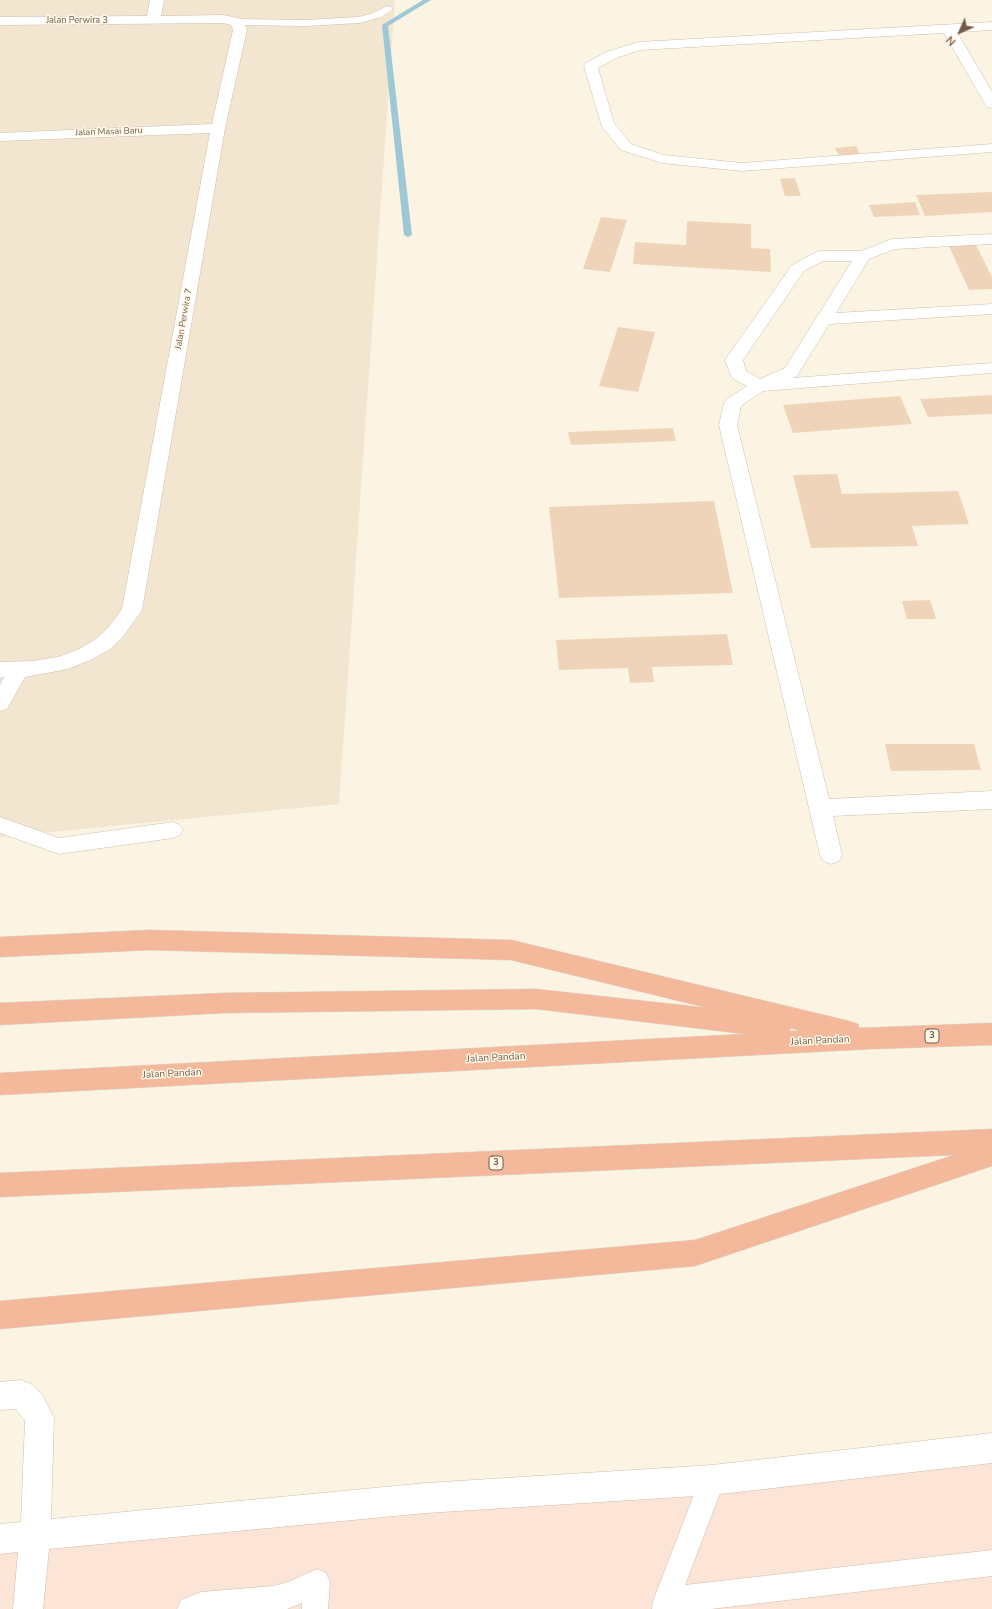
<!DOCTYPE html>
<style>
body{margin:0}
#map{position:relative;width:992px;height:1609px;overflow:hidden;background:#fbf4e2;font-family:"Nunito Sans",sans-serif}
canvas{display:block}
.north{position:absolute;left:940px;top:12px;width:40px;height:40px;-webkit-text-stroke:3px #fff8e8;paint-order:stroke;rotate:225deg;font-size:11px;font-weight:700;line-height:16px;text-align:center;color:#725b49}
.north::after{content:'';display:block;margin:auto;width:14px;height:18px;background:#725b49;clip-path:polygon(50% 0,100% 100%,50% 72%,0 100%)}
</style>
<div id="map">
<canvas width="992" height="1609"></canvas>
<div class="north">N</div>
</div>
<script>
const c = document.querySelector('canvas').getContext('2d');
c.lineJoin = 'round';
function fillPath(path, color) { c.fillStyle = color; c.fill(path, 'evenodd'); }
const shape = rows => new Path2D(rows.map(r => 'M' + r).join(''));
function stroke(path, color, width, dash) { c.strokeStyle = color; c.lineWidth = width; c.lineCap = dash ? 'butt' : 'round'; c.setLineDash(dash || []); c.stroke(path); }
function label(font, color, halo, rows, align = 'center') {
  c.font = font + ' "Nunito Sans",sans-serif'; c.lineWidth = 3; c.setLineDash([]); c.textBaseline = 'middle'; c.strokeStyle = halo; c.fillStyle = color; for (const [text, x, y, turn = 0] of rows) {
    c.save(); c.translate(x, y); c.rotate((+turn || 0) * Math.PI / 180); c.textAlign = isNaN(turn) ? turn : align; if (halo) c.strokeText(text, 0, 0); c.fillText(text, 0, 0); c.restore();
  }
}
const residential = shape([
 [0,0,395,0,339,804,0,837]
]);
const commercial = shape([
 [992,1462,992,1609,0,1609,0,1548]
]);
const stream = shape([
 [423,0,431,0,388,26,412,235,408,237,404,235,382,25,423,0]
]);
const building = shape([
 [856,146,861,156,840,157,835,148],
 [795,178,801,196,785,196,780,179],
 [992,192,992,212,925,216,916,195],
 [915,202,920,215,874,217,869,205],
 [601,217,627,220,610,272,583,269],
 [687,221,751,224,751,248,770,249,771,272,633,264,635,242,686,245],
 [975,243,992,277,992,289,969,290,948,244],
 [618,327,655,332,638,392,599,386],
 [992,395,992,414,928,417,920,399],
 [900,396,912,424,793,433,783,405],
 [673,428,676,441,571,445,568,432],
 [837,474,842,494,958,491,969,524,912,526,918,546,811,548,793,475],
 [714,501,733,593,559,598,549,507],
 [930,600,936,619,907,619,902,601],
 [727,634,733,665,652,667,654,682,630,683,628,668,559,670,556,640],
 [885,744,974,744,981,770,891,771]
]);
const lane = shape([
 [387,6,391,7,393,9,391,11,381,17,360,23,305,26,237,25,233,24,231,22,233,20,237,19,305,20,359,17,373,13,387,6],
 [0,817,59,838,173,822,180,825,183,830,180,835,173,838,59,854,0,833,0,817],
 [712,1467,721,1471,725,1480,685,1585,992,1550,992,1576,711,1609,652,1609,653,1601,703,1471,712,1467],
 [317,1569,326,1573,330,1582,328,1609,302,1609,302,1603,287,1609,177,1609,181,1600,201,1592,273,1586,288,1582,317,1569]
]);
const street = shape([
 [150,0,164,0,161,16,223,15,242,19,247,30,225,128,142,610,122,638,110,649,93,659,68,669,25,677,7,709,0,711,0,685,4,677,0,678,0,662,32,661,58,657,79,649,96,639,108,628,122,609,210,133,0,141,0,133,212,124,233,30,231,25,223,23,0,25,0,17,147,16,150,0],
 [992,22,992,30,957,32,992,92,992,108,987,107,985,104,944,33,640,50,616,58,598,68,614,123,631,144,664,155,742,163,992,144,992,152,742,171,662,163,621,150,602,127,584,66,586,63,606,52,639,42,992,22],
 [992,234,992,244,895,249,869,259,836,313,992,304,992,314,829,324,797,376,792,378,992,363,992,373,763,391,741,406,737,425,829,799,992,791,992,809,833,816,842,855,839,861,831,864,823,861,820,855,719,425,724,403,727,399,747,386,732,378,725,360,792,265,814,253,820,251,861,251,892,239,992,234],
 [823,261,852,261,785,368,760,379,746,371,743,360,804,271,823,261],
 [21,1380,31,1384,42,1394,54,1418,51,1519,426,1483,712,1465,992,1433,992,1463,712,1495,426,1513,49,1549,43,1609,13,1609,18,1552,0,1554,0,1524,21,1522,25,1421,16,1409,0,1410,0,1382,21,1380]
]);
const highway = shape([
 [150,930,511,940,849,1021,858,1024,859,1028,992,1023,992,1045,871,1049,0,1095,0,1073,745,1034,536,1009,224,1013,0,1025,0,1003,224,993,536,989,708,1008,511,960,150,950,0,957,0,937,150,930],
 [791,1028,800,1031,789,1031,791,1028],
 [992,1129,992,1166,695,1266,0,1329,0,1301,695,1240,954,1155,0,1197,0,1173,992,1129]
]);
const farStreetnames = [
 ["Jalan Perwira 3",77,21],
 ["Jalan Masai Baru",109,132,-2],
 ["Jalan Perwira 7",184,319,-80]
];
const shields = [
 [932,1036,14],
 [496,1163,14]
];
const shieldNames = [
 ["3",932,1036],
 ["3",496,1163]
];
const streetNames = [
 ["Jalan Pandan",820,1041,-3],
 ["Jalan Pandan",496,1058,-3],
 ["Jalan Pandan",172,1074,-3]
];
fillPath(residential, '#f3e6d1');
fillPath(commercial, '#fce4d6');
fillPath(stream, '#9ec8d6');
fillPath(building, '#f0d4ba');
stroke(lane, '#cebeac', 1);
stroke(street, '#cebeac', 1);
stroke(highway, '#dad4d0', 1);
fillPath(lane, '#fff');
fillPath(street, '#fff');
fillPath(highway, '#f4b99a');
label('9px', '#725b49', '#fff8e8', farStreetnames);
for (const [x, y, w] of shields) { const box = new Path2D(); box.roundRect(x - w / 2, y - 7, w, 14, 3); c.fillStyle = '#fff8e8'; c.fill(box); stroke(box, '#725b49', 1); }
label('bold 9px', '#725b49', null, shieldNames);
label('10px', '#725b49', '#fff8e8', streetNames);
</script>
